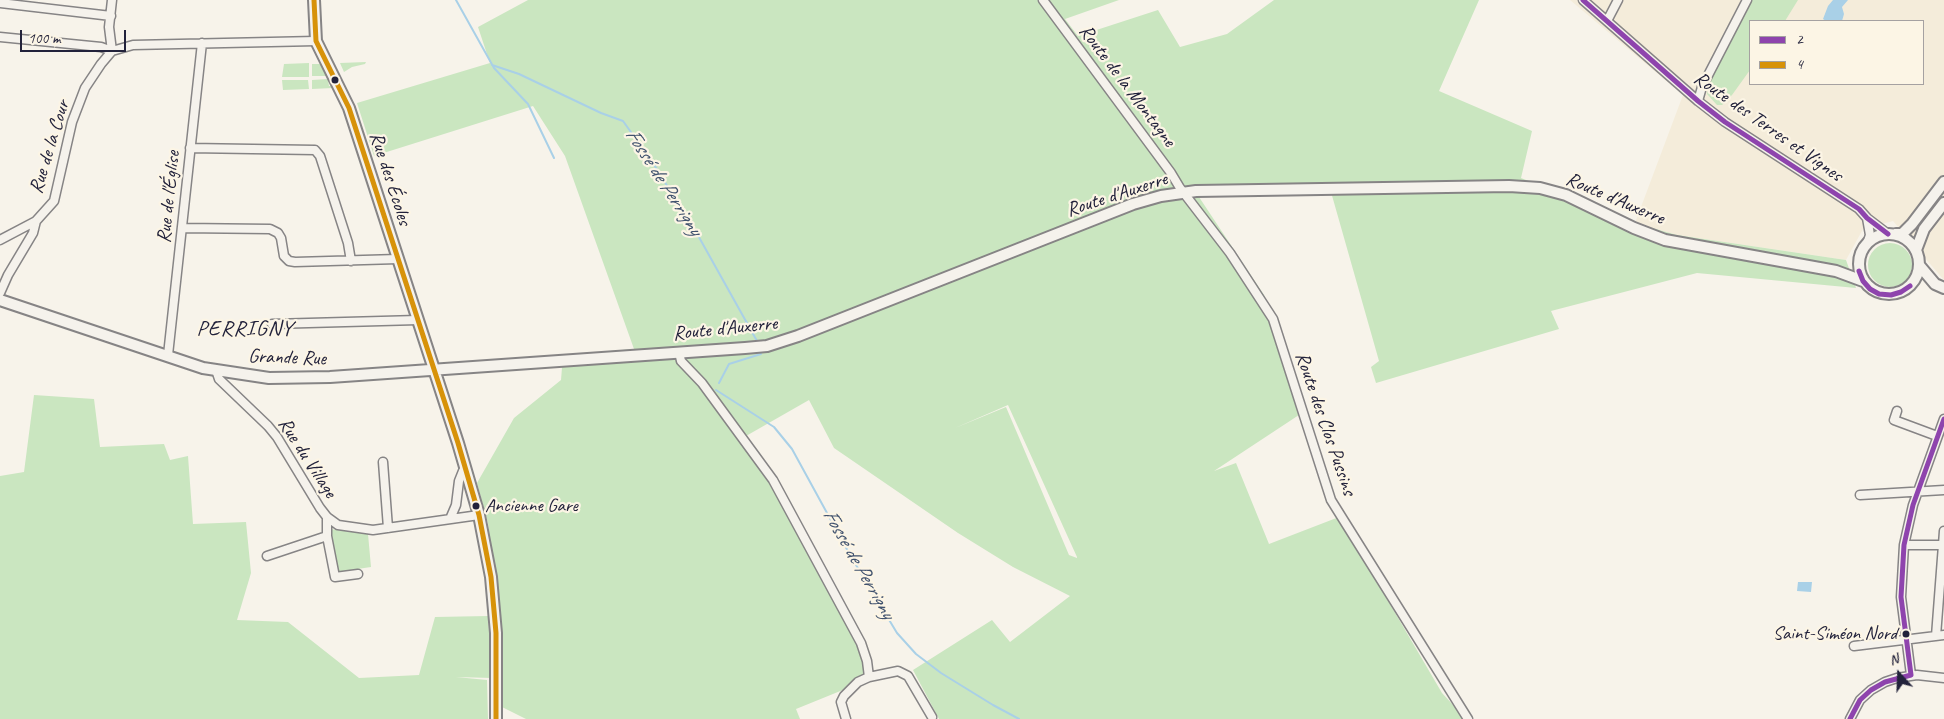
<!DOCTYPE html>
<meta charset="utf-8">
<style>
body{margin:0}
#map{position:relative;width:1944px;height:719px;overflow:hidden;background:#f7f3ea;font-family:Caveat,sans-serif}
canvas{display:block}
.legend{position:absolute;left:1749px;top:20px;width:175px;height:65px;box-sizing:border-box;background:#fcf5e5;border:1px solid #a5a1a1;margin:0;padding:6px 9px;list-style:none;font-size:15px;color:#22223b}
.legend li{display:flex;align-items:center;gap:10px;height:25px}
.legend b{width:25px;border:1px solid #a5a1a1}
.north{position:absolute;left:1874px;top:649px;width:50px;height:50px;-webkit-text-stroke:4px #fcf5e5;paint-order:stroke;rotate:340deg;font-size:14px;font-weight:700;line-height:20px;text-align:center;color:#22223b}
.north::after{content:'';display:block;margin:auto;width:18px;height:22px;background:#22223b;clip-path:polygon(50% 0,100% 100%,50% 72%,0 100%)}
.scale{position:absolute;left:20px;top:30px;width:106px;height:22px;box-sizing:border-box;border:2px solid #22223b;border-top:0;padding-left:6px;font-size:15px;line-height:18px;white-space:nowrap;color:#22223b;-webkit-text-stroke:4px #fcf5e5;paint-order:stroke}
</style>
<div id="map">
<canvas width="1944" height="719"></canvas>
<ul class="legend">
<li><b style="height:6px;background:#8e44ad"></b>2</li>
<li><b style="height:6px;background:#d79209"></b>4</li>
</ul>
<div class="north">N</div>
<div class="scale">100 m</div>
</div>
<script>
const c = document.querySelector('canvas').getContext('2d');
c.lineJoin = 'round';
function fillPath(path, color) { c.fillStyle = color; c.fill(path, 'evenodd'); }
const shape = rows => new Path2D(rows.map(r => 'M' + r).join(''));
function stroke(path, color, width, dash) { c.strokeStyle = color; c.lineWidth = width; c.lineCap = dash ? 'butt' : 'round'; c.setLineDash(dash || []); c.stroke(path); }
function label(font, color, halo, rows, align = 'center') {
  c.font = font + ' Caveat,sans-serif'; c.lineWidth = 4.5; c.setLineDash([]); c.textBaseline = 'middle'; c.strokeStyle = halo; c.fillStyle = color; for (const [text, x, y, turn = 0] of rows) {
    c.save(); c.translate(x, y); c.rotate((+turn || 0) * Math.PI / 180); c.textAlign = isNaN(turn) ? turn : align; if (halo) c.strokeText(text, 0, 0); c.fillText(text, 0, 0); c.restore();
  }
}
const built = shape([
 [1570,0,1944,0,1944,280,1893,221,1863,229,1846,260,1677,235,1635,223,1683,95],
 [1750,21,1923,21,1923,84,1750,84]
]);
const green = shape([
 [528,0,1119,0,1065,19,1078,36,1158,10,1180,47,1227,34,1274,0,1479,0,1439,91,1532,131,1521,178,1635,223,1677,235,1846,260,1856,288,1697,273,1551,311,1559,329,1376,383,1371,367,1379,361,1331,192,1199,197,1264,295,1305,411,1214,471,1236,463,1269,544,1339,517,1442,693,1466,719,939,719,913,670,992,620,1010,642,1070,596,1013,567,958,533,834,448,809,400,746,436,863,646,865,681,796,709,800,719,526,719,502,707,502,687,500,683,488,523,477,483,514,418,561,380,563,355,634,349,565,156,533,106,374,156,357,103,490,63,478,27],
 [1008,405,1077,557,1077,558,1069,555,1006,407,955,428],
 [1750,0,1798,0,1785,21,1750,21,1750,70,1732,95,1722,105,1717,105,1707,94,1709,82],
 [366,62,365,64,352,67,344,72,340,63],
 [309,63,309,77,282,77,284,64],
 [312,64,321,64,327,76,312,76],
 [328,79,329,86,332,86,333,88,312,89,312,80],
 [282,80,308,80,309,89,283,90],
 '1868 265a22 22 0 1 1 44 0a22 22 0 1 1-44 0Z',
 [34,395,94,399,100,447,164,444,170,460,188,456,193,524,246,522,251,573,237,620,288,622,359,678,419,675,435,617,488,616,492,678,456,677,487,680,488,719,0,719,0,476,24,472],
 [330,529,368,534,371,567,337,572]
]);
const water = shape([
 [1833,0,1848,0,1842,7,1844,14,1842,21,1826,21,1823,19,1828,6],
 [1798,582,1812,582,1811,592,1797,591]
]);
const stream = shape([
 [456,0,494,68,528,104,554,158],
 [492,65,519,74,601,113,623,121,653,163,700,239,757,341],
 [719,383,729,364,761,354,760,353],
 [716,390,774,427,792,449,850,555,897,633,916,654,941,673,993,705,1019,719]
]);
const street = shape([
 [1043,0,1171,173,1180,188,1230,253,1273,319,1331,500,1468,719],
 [1583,0,1698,101,1725,122,1859,209,1867,218,1888,234],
 [0,3,111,16],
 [1607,21,1618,0],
 [0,37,101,47,112,51,109,27,112,0],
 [1698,101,1702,87,1747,0],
 [190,148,315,150,320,156,348,243,351,261],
 [1867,218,1870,235,1868,241],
 [182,228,270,229,278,233,281,238,284,256,289,261,295,262,398,259],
 [0,240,36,221,54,201,72,122,85,88,101,64,112,51,133,45,316,41],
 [0,293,8,275,33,233,36,221],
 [272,324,418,320],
 [679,352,681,361,702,383,773,480,861,643,867,661,869,677],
 [168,355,202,43],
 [216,370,219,379,268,426,277,437,320,508,327,517,338,525,373,530,479,515],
 [1897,411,1894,420,1937,436],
 [383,462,388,528],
 [1860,495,1944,490],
 [327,517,327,536,335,577,358,574],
 [450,519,456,505,459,481,463,471,466,470],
 [1904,545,1943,545,1936,636],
 [1943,545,1944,531],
 [267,556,327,536],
 [1854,646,1944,635],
 [1911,675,1901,597,1904,545,1913,505,1944,419],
 [846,719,841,702,844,696,858,682,869,677,898,671,908,676,932,717],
 [1850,719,1860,700,1871,690,1885,682,1897,678,1917,675,1944,678]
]);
const secondary = shape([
 [314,0,316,41,349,108,458,443,479,515,491,577,496,633,496,719],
 '1859 264a30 30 0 1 1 60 0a30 30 0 1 1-60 0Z',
 [1896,234,1902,234,1912,224,1944,182],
 [1916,250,1924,229,1944,203],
 [1919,265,1935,284,1944,288],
 [0,300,203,368,269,378,330,377,745,348,767,346,798,336,1133,204,1161,196,1196,191,1509,186,1540,188,1566,195,1634,228,1665,240,1836,271,1863,281]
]);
const bus1 = shape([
 [1583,0,1698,101,1725,122,1859,209,1867,218,1888,234],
 [1859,271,1863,281,1870,289,1879,294,1891,295,1901,292,1910,286],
 [1911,675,1901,597,1904,545,1913,505,1944,419],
 [1850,719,1860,700,1871,690,1885,682,1911,675]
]);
const bus2 = shape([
 [314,0,316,41,349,108,458,443,479,515,491,577,496,633,496,719]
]);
const markers = [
 [335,80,4.5,"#22223b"],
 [476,506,4.5,"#22223b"],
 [1906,634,4.5,"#22223b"]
];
const busNames = [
 ["Ancienne Gare",485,506],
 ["Saint-Siméon Nord",1897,634,"right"]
];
const streetNames = [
 ["Route de la Montagne",1127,86,53],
 ["Route des Terres et Vignes",1768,127,35],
 ["Rue de la Cour",50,147,-73],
 ["Rue des Écoles",390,179,72],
 ["Route d'Auxerre",1117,195,-18],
 ["Rue de l'Église",169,197,-84],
 ["Route d'Auxerre",1615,199,23],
 ["Route d'Auxerre",725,329,-6],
 ["Grande Rue",287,358,2],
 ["Route des Clos Pussins",1325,424,71],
 ["Rue du Village",307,458,57]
];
const waterNames = [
 ["Fossé de Perrigny",663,182,57],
 ["Fossé de Perrigny",858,564,60]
];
const quarterNames = [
 ["PERRIGNY",245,329]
];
fillPath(built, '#f4ecda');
fillPath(green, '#cae6c0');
fillPath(water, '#a9d0e7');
stroke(stream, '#a9d0e7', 2);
stroke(street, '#868485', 11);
stroke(secondary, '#868485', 14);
stroke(street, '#f5f2ec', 8);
stroke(secondary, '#f5f2ec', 10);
stroke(bus1, '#8e44ad', 5);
stroke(bus2, '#d79209', 5);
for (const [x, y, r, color] of markers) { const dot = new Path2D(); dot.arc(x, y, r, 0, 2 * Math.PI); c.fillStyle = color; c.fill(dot); stroke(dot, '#fcf5e5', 2); }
label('19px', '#22223b', '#fcf5e5', busNames, 'left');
label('20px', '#22223b', '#fcf5e5', streetNames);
label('italic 21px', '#40526e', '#fcf5e5', waterNames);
c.letterSpacing = '1px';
label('22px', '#22223b', '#fcf5e5', quarterNames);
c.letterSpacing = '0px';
</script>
